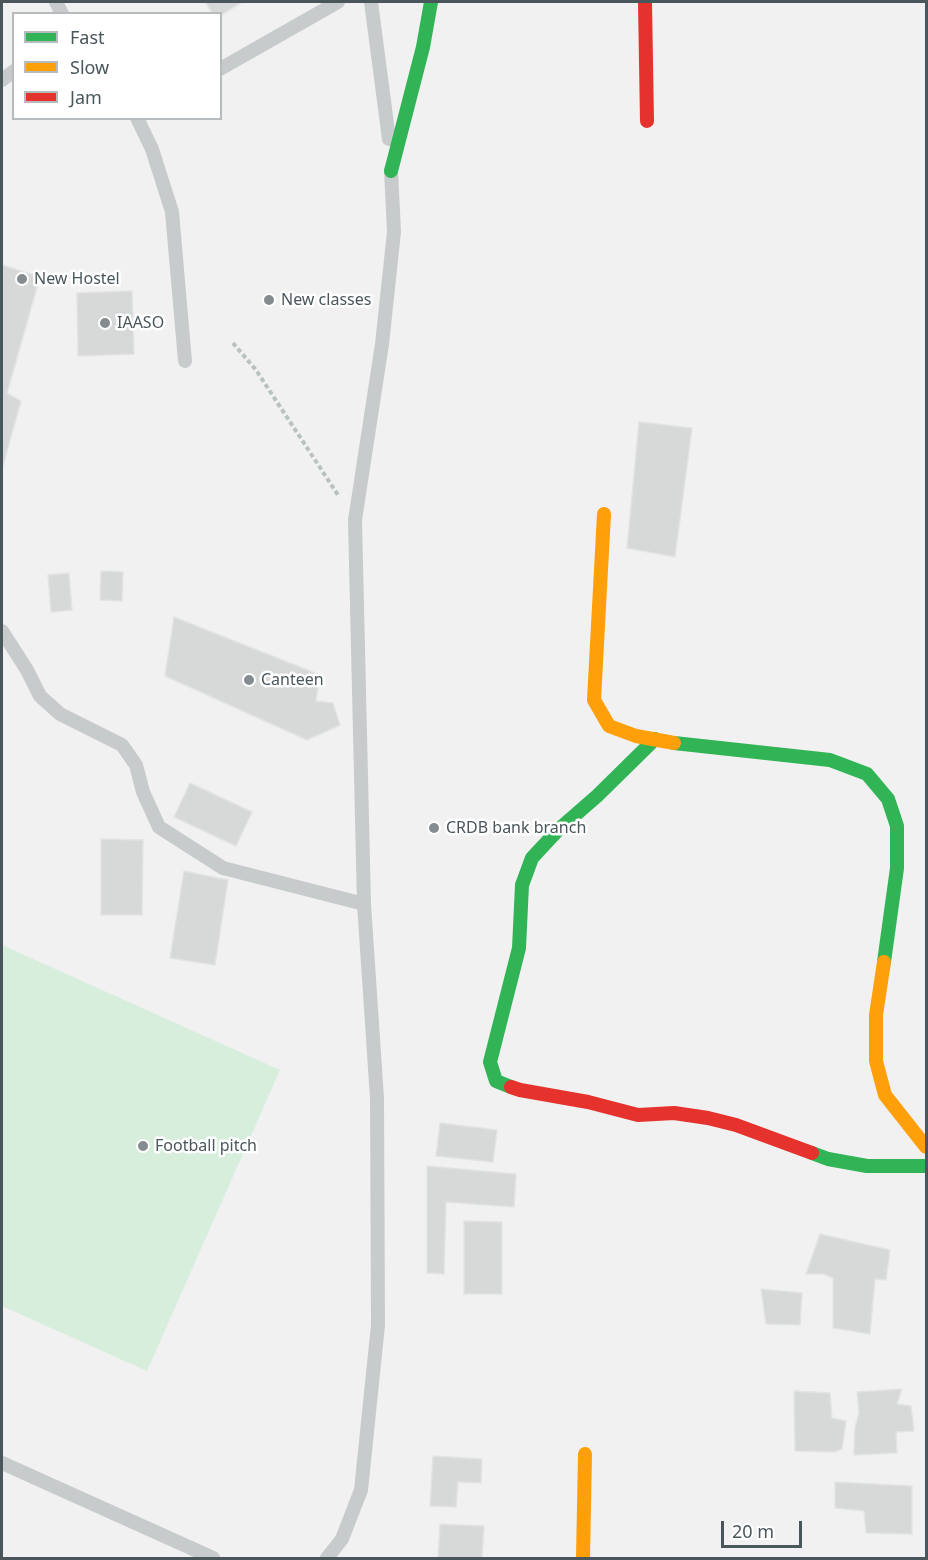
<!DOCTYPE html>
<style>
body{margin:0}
#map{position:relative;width:928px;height:1560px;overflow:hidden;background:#f1f1f1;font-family:"Noto Sans",sans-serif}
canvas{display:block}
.frame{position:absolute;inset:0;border:3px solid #49565b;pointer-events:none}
.legend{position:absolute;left:12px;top:12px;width:210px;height:108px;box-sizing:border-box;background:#fff;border:2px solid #b6bbbd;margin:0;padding:8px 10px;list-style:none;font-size:18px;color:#49565b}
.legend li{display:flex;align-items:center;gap:12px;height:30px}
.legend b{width:30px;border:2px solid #b6bbbd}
.scale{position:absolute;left:721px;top:1521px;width:81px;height:27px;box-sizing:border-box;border:3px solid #49565b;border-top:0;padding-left:8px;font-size:18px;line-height:21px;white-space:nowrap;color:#49565b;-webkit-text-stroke:4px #fff;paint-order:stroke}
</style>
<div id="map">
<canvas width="928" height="1560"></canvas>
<div class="frame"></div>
<ul class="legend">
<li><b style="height:8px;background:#30b455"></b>Fast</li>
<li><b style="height:8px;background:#ff9f0a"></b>Slow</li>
<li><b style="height:8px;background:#e5322d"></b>Jam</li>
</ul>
<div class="scale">20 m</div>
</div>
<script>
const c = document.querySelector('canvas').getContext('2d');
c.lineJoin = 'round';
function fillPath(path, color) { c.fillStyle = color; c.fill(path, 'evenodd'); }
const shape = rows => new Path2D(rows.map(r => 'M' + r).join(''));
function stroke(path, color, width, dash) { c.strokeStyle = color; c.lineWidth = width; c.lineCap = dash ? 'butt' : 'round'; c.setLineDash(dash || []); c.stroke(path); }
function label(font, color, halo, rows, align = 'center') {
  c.font = font + ' "Noto Sans",sans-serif'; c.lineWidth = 5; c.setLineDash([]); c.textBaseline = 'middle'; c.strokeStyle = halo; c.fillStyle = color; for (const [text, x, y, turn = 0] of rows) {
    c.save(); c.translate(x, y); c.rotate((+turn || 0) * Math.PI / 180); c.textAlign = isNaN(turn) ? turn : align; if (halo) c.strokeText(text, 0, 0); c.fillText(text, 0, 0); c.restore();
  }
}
const green = shape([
 [2,945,280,1070,147,1371,2,1306]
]);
const building = shape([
 [205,2,242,2,220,16,220,14,213,14,205,2],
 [2,265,40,277,7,393,21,401,2,469,2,265],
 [132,291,134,354,78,356,77,293,132,291],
 [639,422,692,428,675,557,627,548,639,422],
 [101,571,123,572,122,601,100,600,101,571],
 [69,573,72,610,51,612,48,575,69,573],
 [174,617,320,675,316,701,333,703,340,725,307,740,165,676,174,617],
 [190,783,252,812,236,846,174,817,190,783],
 [101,839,143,840,142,915,101,915,101,839],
 [184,871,228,880,215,965,170,958,184,871],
 [440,1123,497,1130,493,1162,436,1156,440,1123],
 [427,1166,516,1174,514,1207,446,1202,444,1274,427,1273,427,1166],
 [464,1221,502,1222,502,1294,464,1294,464,1221],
 [820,1234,890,1250,886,1280,875,1279,870,1334,833,1328,833,1278,823,1274,806,1274,820,1234],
 [761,1289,802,1293,800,1325,766,1324,761,1289],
 [902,1389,897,1404,911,1406,914,1431,896,1432,897,1453,854,1455,855,1427,859,1413,857,1392,902,1389],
 [794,1391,830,1393,832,1418,846,1421,842,1449,835,1452,795,1451,794,1391],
 [433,1456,482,1459,481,1483,458,1482,456,1507,430,1506,433,1456],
 [835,1482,912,1486,912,1534,866,1533,864,1511,835,1508,835,1482],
 [440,1524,484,1526,482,1558,438,1558,440,1524]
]);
const path = shape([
 [233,343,256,370,338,495]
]);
const lane = shape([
 [56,2,62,14],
 [371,2,389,139],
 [220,69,338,2],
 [2,80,14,71],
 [137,118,152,149,172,212,185,361],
 [2,631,27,670,40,696,60,714,122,745,136,765,143,792,159,827,223,868,364,904],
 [2,1463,213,1558],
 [327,1558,342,1539,361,1490,378,1325,377,1098,364,904,355,520,382,344,394,232,391,170]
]);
const fast = shape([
 [391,171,423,47,431,2],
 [674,743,830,760,867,774,888,799,897,826,897,868,884,962],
 [511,1087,496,1081,490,1062,519,948,522,885,532,858,558,830,597,796,655,739],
 [812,1153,828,1159,867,1166,926,1166]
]);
const slow = shape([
 [604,514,594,700,609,726,636,736,674,743],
 [884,962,876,1015,876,1061,885,1095,926,1147],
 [583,1558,585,1454]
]);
const jam = shape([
 [645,2,647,121],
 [511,1087,520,1090,588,1102,638,1115,674,1113,708,1118,736,1125,812,1153]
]);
const markers = [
 [22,279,6,"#848c90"],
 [269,300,6,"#848c90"],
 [105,323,6,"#848c90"],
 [249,680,6,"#848c90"],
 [434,828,6,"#848c90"],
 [143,1146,6,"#848c90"]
];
const poiNames = [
 ["New Hostel",34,279],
 ["New classes",281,300],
 ["IAASO",117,323],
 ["Canteen",261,680],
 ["CRDB bank branch",446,828],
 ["Football pitch",155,1146]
];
fillPath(green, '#d7eedc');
fillPath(building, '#d7d9d9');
stroke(building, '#e2e3e3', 1.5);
stroke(path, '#b8c2be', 4, [4.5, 3]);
stroke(lane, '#c8cbcc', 14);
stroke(fast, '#30b455', 14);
stroke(slow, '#ff9f0a', 14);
stroke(jam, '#e5322d', 14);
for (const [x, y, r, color] of markers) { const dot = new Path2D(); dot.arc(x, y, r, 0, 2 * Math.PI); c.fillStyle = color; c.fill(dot); stroke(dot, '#fff', 2); }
label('16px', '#49565b', '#fff', poiNames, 'left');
</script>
